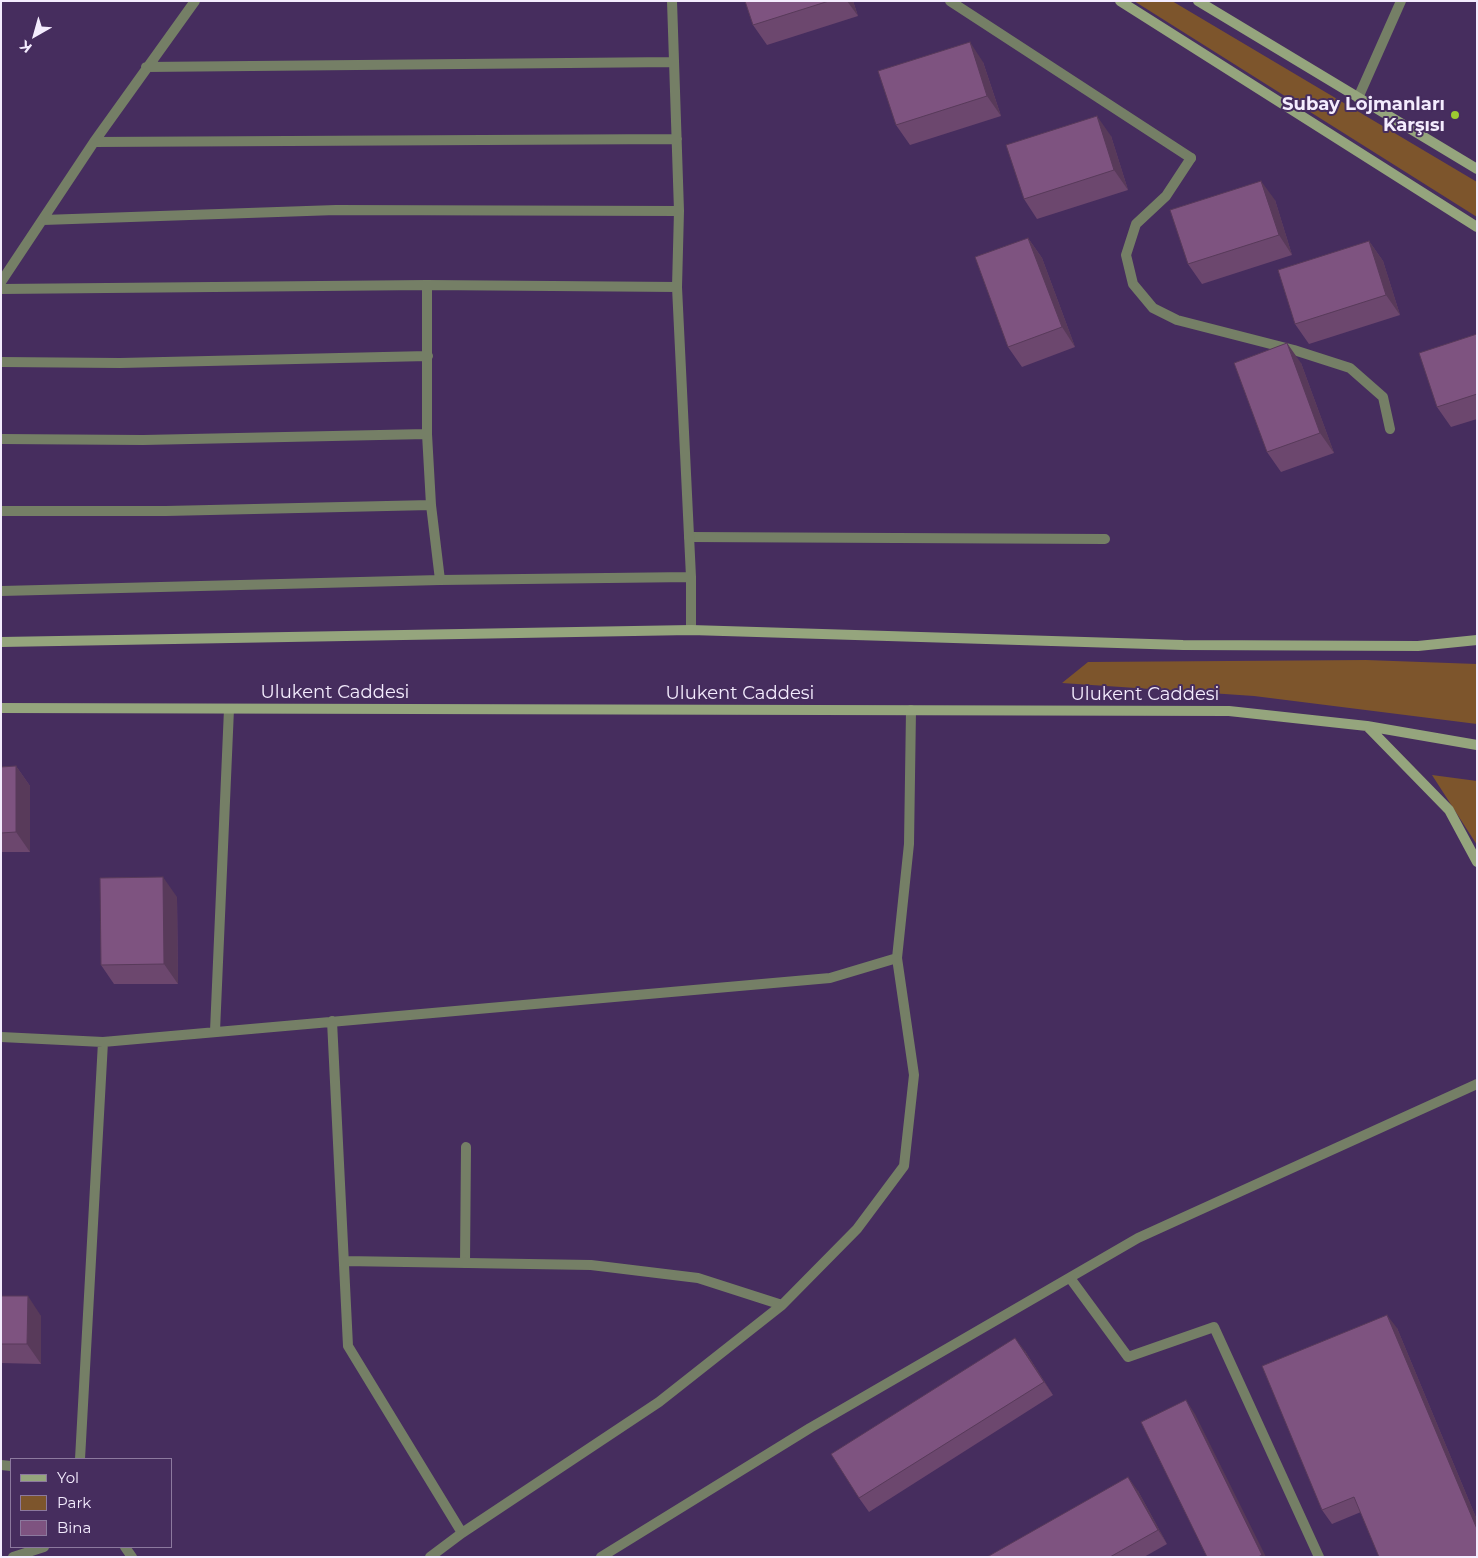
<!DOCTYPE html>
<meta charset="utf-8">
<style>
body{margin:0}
#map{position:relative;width:1478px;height:1558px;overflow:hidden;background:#462d5e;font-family:Montserrat,sans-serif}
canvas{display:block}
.frame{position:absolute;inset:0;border:2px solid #f4ecfe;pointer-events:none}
.legend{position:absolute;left:10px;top:1458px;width:162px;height:90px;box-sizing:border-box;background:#462d5e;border:1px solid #8c799e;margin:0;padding:6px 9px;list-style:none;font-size:15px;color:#f4ecfe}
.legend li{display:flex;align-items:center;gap:10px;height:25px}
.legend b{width:25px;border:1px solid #8c799e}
.north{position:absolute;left:10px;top:10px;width:50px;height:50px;-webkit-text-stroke:4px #462d5e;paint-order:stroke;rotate:218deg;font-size:14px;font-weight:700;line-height:20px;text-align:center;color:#f4ecfe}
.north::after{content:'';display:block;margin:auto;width:18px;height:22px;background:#f4ecfe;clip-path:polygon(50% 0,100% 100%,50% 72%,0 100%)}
</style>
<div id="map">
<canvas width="1478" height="1558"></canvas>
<div class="frame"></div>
<ul class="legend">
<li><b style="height:6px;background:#95a57d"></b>Yol</li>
<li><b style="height:14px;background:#7d552c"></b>Park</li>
<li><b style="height:14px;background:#7e5380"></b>Bina</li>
</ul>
<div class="north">K</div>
</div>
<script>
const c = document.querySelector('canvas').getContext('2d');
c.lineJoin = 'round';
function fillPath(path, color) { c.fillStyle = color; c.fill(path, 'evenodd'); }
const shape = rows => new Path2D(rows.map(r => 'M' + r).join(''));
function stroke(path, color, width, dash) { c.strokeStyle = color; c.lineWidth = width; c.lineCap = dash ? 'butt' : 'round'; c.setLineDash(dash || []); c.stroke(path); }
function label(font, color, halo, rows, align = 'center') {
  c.font = font + ' Montserrat,sans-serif'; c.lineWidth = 4; c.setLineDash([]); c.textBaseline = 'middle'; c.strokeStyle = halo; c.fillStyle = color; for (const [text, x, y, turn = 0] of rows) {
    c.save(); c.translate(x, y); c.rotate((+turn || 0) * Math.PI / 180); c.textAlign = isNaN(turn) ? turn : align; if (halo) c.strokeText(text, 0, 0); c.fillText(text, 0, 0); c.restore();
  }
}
const green = shape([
 [1134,1,1172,1,1477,182,1477,217],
 [1366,660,1477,664,1477,724,1254,696,1062,683,1088,662],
 [1432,775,1477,781,1477,845]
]);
const lane = shape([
 [1191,158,1166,196,1136,224,1126,255,1133,284,1153,308,1177,320,1294,350,1350,368,1383,397,1390,429],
 [689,537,1105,539],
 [465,1263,466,1147],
 [1070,1278,1128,1357,1214,1327,1319,1557],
 [601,1557,810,1428,1138,1238,1477,1084]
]);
const street = shape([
 [672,1,679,211,677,287,691,577,691,630],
 [950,1,1191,158],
 [146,67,674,62],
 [1358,98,1401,1],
 [94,142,677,139],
 [43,220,336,210,679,211],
 [1,282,94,142,195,1],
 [427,285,427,434,431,505,440,580],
 [1,289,427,285,677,287],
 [1,362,120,363,428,356],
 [1,439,143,440,427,434],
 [1,511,166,511,431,505],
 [1,591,440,580,691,577],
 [332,1021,348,1346,462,1533,430,1557],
 [215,1031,229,709],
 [1,1037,103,1042,830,978,897,958,909,844,911,710],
 [344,1261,591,1265,698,1278,782,1305],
 [80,1459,103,1042],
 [1,1465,11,1466],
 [462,1533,659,1402,782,1305,857,1229,904,1166,914,1075,897,958],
 [125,1547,132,1557],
 [13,1557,44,1547]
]);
const secondary = shape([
 [1120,1,1477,227],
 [1198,1,1477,169],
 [1,642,691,630,1183,645,1418,646,1477,640],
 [1,708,1229,711,1367,726,1477,745],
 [1367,726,1449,810,1477,862]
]);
const wall = shape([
 [745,1,853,1,858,16,767,45,753,25],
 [983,62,1001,116,910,145,896,125],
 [1111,136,1128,190,1037,219,1024,199],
 [1275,200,1292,255,1202,284,1188,264],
 [1028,238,1042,258,1075,347,1022,367,1008,347],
 [1369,241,1383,261,1400,315,1309,344,1295,324],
 [1477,334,1477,419,1451,427,1437,407],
 [1301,363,1334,453,1281,472,1267,452],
 [16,766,30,786,30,852,1,852,1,767],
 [177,897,178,984,114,984,101,965],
 [1,1296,41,1316,41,1364,1,1363],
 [1397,1328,1477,1520,1477,1557,1361,1512,1332,1524,1322,1510],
 [1025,1351,1053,1395,869,1512,859,1498],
 [1138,1491,1167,1544,1144,1557,987,1557]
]);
const shadedWall = shape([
 [847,1,853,1,858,16],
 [970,42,983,62,1001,116,987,96],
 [1097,116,1111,136,1128,190,1114,170],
 [1261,181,1275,200,1292,255,1279,235],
 [1028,238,1042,258,1075,347,1062,327],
 [1369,241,1383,261,1400,315,1386,295],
 [1287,343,1301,363,1334,453,1320,433],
 [16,766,30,786,30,852,16,832],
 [163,877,177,897,178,984,164,964],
 [28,1296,41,1316,41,1364,27,1344],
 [1387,1315,1397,1328,1477,1520,1477,1529],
 [1015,1338,1025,1351,1053,1395,1044,1382],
 [1186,1400,1195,1414,1266,1557,1263,1557,1262,1555],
 [1128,1477,1138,1491,1167,1544,1158,1530]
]);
const building = shape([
 [745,1,829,1,753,25,745,1],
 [970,42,987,96,896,125,878,71,970,42],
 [1097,116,1114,170,1024,199,1006,145,1097,116],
 [1261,181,1279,235,1188,264,1170,210,1261,181],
 [1028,238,1062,327,1008,347,975,257,1028,238],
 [1369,241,1386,295,1295,324,1278,270,1369,241],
 [1477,334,1477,394,1437,407,1419,353,1477,334],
 [1287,343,1320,433,1267,452,1234,363,1287,343],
 [16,766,16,832,1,833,1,767,16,766],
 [163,877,164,964,101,965,100,878,163,877],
 [1,1296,28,1296,27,1344,1,1344,1,1296],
 [1387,1315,1477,1529,1477,1557,1379,1557,1354,1497,1322,1510,1262,1366,1387,1315],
 [1015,1338,1044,1382,859,1498,831,1454,1015,1338],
 [1186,1400,1262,1555,1258,1557,1207,1557,1141,1422,1186,1400],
 [1128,1477,1158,1530,1110,1557,987,1557,1128,1477]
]);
const markers = [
 [1455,115,5,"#9cca31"]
];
const poiNames = [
 ["Subay Lojmanları",1445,105],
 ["Karşısı",1445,126]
];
const streetNames = [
 ["Ulukent Caddesi",335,693],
 ["Ulukent Caddesi",740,694],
 ["Ulukent Caddesi",1145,695]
];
fillPath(green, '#7d552c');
stroke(lane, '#757f66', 10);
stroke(street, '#757f66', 10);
stroke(secondary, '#95a57d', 10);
fillPath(wall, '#6c476e');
fillPath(shadedWall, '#583a5a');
fillPath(building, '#7e5380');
stroke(building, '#583a5a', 1);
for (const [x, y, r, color] of markers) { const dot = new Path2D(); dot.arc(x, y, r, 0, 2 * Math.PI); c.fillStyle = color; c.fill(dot); stroke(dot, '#462d5e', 2); }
label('bold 18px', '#f4ecfe', '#462d5e', poiNames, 'right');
label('18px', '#f4ecfe', '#462d5e', streetNames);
</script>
